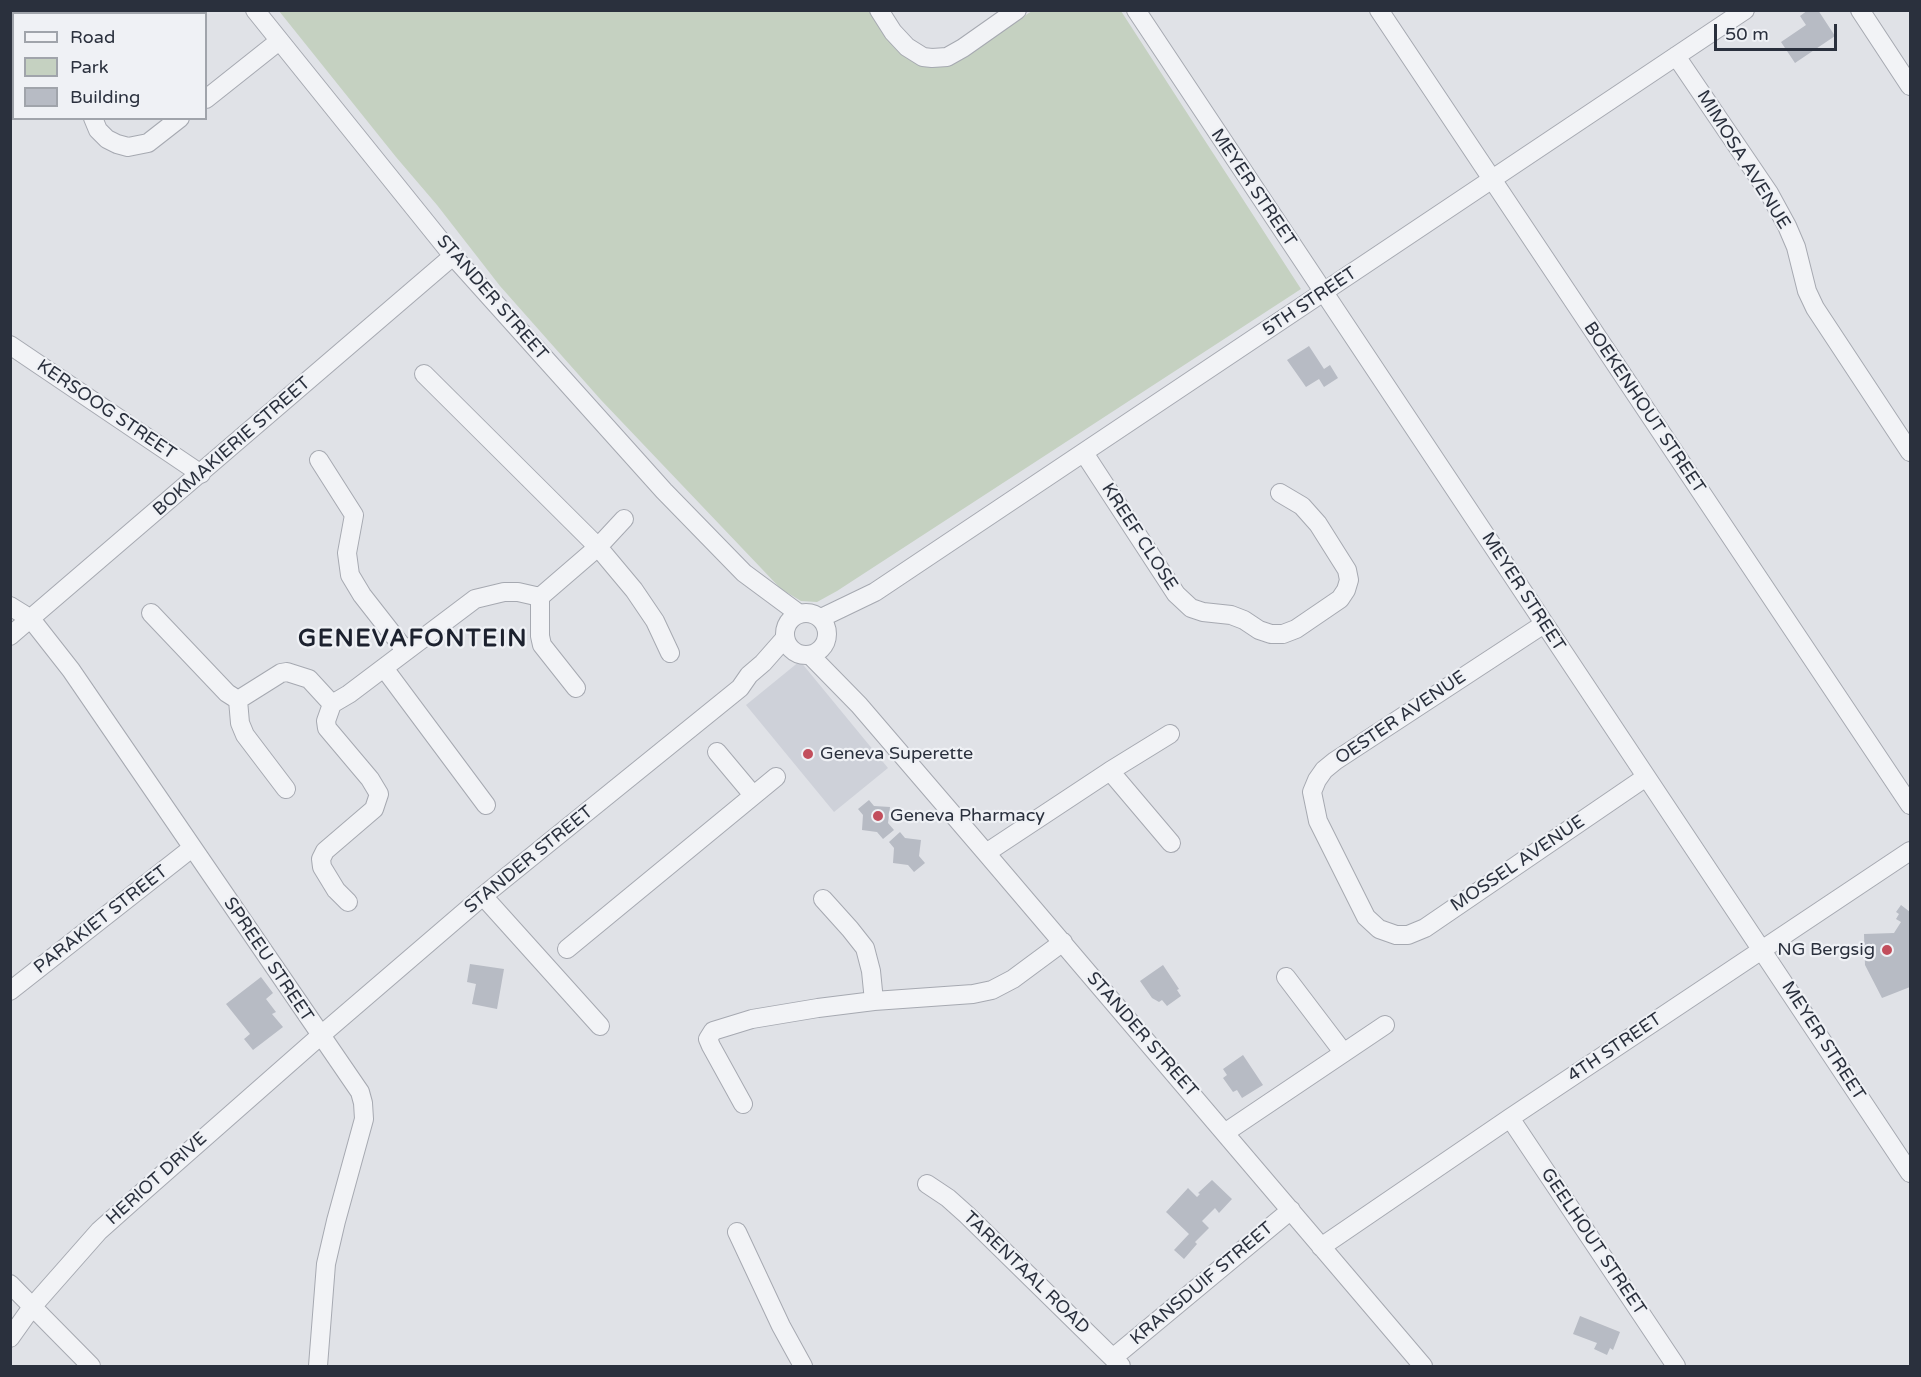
<!DOCTYPE html>
<style>
body{margin:0}
#map{position:relative;width:1921px;height:1377px;overflow:hidden;background:#e0e2e7;font-family:"Varela Round",sans-serif}
canvas{display:block}
.frame{position:absolute;inset:0;border:12px solid #2a303d;pointer-events:none}
.legend{position:absolute;left:12px;top:12px;width:195px;height:108px;box-sizing:border-box;background:#eff1f5;border:2px solid #a0a4ab;margin:0;padding:8px 10px;list-style:none;font-size:18px;color:#2a303d}
.legend li{display:flex;align-items:center;gap:12px;height:30px}
.legend b{width:30px;border:2px solid #a0a4ab}
.scale{position:absolute;left:1714px;top:24px;width:123px;height:27px;box-sizing:border-box;border:3px solid #2a303d;border-top:0;padding-left:8px;font-size:18px;line-height:21px;white-space:nowrap;color:#2a303d;-webkit-text-stroke:4px #eff1f5;paint-order:stroke}
</style>
<div id="map">
<canvas width="1921" height="1377"></canvas>
<div class="frame"></div>
<ul class="legend">
<li><b style="height:8px;background:#f2f3f6"></b>Road</li>
<li><b style="height:16px;background:#c5d1c1"></b>Park</li>
<li><b style="height:16px;background:#b7bbc4"></b>Building</li>
</ul>
<div class="scale">50 m</div>
</div>
<script>
const c = document.querySelector('canvas').getContext('2d');
c.lineJoin = 'round';
function fillPath(path, color) { c.fillStyle = color; c.fill(path, 'evenodd'); }
const shape = rows => new Path2D(rows.map(r => 'M' + r).join(''));
function stroke(path, color, width, dash) { c.strokeStyle = color; c.lineWidth = width; c.lineCap = dash ? 'butt' : 'round'; c.setLineDash(dash || []); c.stroke(path); }
function label(font, color, halo, rows, align = 'center') {
  c.font = font + ' "Varela Round",sans-serif'; c.lineWidth = 4.5; c.setLineDash([]); c.textBaseline = 'middle'; c.strokeStyle = halo; c.fillStyle = color; for (const [text, x, y, turn = 0] of rows) {
    c.save(); c.translate(x, y); c.rotate((+turn || 0) * Math.PI / 180); c.textAlign = isNaN(turn) ? turn : align; if (halo) c.strokeText(text, 0, 0); c.fillText(text, 0, 0); c.restore();
  }
}
const built = shape([
 [800,661,888,768,834,812,746,705]
]);
const green = shape([
 [279,11,871,11,902,55,917,64,934,67,948,65,955,61,1032,11,1121,11,1301,289,837,591,817,602,801,601,781,589,601,400,500,286,437,205,396,157]
]);
const building = shape([
 [1808,10,1818,10,1835,36,1795,63,1781,42,1806,25,1800,16],
 [1309,346,1324,369,1330,365,1338,378,1324,387,1319,379,1306,387,1287,360],
 [869,800,874,806,890,807,888,823,894,830,883,839,877,832,862,830,863,815,858,809],
 [900,832,905,838,921,840,919,856,925,863,914,872,908,865,893,863,894,848,889,842],
 [1901,905,1910,912,1910,987,1882,998,1865,965,1864,934,1894,933,1901,922,1896,919,1899,914,1896,912],
 [470,964,504,969,497,1009,472,1004,476,984,467,982],
 [1163,965,1179,989,1177,990,1181,996,1167,1006,1162,1000,1159,1002,1152,998,1140,981],
 [261,977,273,993,266,999,276,1012,272,1014,283,1027,253,1050,244,1039,250,1034,226,1004],
 [1243,1055,1263,1085,1242,1098,1237,1090,1233,1092,1223,1078,1227,1075,1223,1069],
 [1212,1180,1232,1199,1219,1213,1215,1208,1202,1221,1209,1228,1195,1242,1197,1244,1184,1259,1174,1250,1189,1234,1166,1212,1188,1188,1197,1197,1200,1194,1198,1193],
 [1580,1316,1620,1332,1613,1350,1610,1348,1607,1355,1594,1349,1597,1343,1573,1334]
]);
const minor = shape([
 [41,10,42,14],
 [255,10,453,256,664,491,744,573,798,613],
 [879,10,893,32,907,47,923,57,932,58,947,57,963,48,1017,10],
 [1136,10,1910,1173],
 [1379,10,1910,805],
 [1860,10,1910,86],
 [1676,56,1769,193,1787,226,1796,247,1807,291,1815,308,1910,452],
 [206,99,279,41],
 [93,118,98,130,107,139,117,144,128,147,148,143,180,118],
 [10,345,201,474],
 [424,374,598,547,634,590,655,621,670,653],
 [1084,453,1176,594,1191,608,1203,612,1231,615,1244,620,1259,630,1271,634,1283,634,1296,629,1340,599,1346,590,1349,580,1347,570,1318,524,1302,506,1280,493],
 [319,460,354,515,347,553,350,575,362,595,405,650],
 [540,597,540,636,542,645,576,688],
 [10,606,31,619,71,670,360,1092,363,1103,364,1119,336,1221,326,1264,318,1366],
 '785 634a21 21 0 1 1 42 0a21 21 0 1 1-42 0Z',
 [151,613,227,693,238,700,281,673,287,672,309,679,332,704,349,694,475,599,504,592,518,592,540,597,598,547,624,519],
 [821,618,875,592,1745,10],
 [1544,624,1335,761,1324,770,1317,780,1312,792,1318,821,1366,917,1379,929,1396,935,1408,935,1425,928,1646,777],
 [10,636,453,256],
 [810,655,859,705,986,853,1423,1366],
 [384,668,486,805],
 [238,700,240,723,245,735,286,789],
 [332,704,326,721,327,728,370,779,379,794,374,809,325,851,321,859,322,867,336,890,348,902],
 [717,752,753,795],
 [1110,771,1171,843],
 [986,853,1110,771,1170,734],
 [483,896,600,1026],
 [823,899,850,929,865,948,871,971,874,1001],
 [567,949,776,777],
 [1286,977,1343,1052],
 [10,991,192,848],
 [743,1104,711,1046,708,1039,713,1031,752,1019,818,1008,874,1001,973,994,992,990,1013,979,1063,942],
 [1510,1118,1676,1366],
 [1226,1132,1385,1025],
 [927,1184,948,1198,967,1215,1121,1366],
 [737,1232,781,1326,803,1366],
 [1321,1247,1510,1118,1910,851],
 [10,1284,91,1366],
 [10,1338,32,1307,99,1231,145,1190,320,1036,483,896,740,688,749,675,763,663,785,638],
 [1114,1357,1291,1210]
]);
const markers = [
 [808,754,6,"#c24e5c"],
 [878,816,6,"#c24e5c"],
 [1887,950,6,"#c24e5c"]
];
const streetNames = [
 ["MIMOSA AVENUE",1743,160,58],
 ["MEYER STREET",1253,188,56],
 ["STANDER STREET",492,298,49],
 ["5TH STREET",1310,302,-34],
 ["BOEKENHOUT STREET",1644,408,56],
 ["KERSOOG STREET",106,410,34],
 ["BOKMAKIERIE STREET",232,447,-41],
 ["KREEF CLOSE",1139,537,57],
 ["MEYER STREET",1523,592,57],
 ["OESTER AVENUE",1401,718,-34],
 ["STANDER STREET",529,860,-39],
 ["MOSSEL AVENUE",1518,864,-34],
 ["PARAKIET STREET",101,920,-38],
 ["SPREEU STREET",268,960,56],
 ["STANDER STREET",1142,1035,49],
 ["MEYER STREET",1823,1041,57],
 ["4TH STREET",1615,1048,-34],
 ["HERIOT DRIVE",157,1179,-42],
 ["GEELHOUT STREET",1593,1242,56],
 ["TARENTAAL ROAD",1026,1273,44],
 ["KRANSDUIF STREET",1202,1284,-40]
];
const poiNames = [
 ["Geneva Superette",820,754],
 ["Geneva Pharmacy",890,816],
 ["NG Bergsig",1875,950,"right"]
];
const districtNames = [
 ["GENEVAFONTEIN",413,640]
];
fillPath(built, '#ced1d9');
fillPath(green, '#c5d1c1');
fillPath(building, '#b7bbc4');
stroke(minor, '#a6a9b1', 20);
stroke(minor, '#f2f3f6', 18);
for (const [x, y, r, color] of markers) { const dot = new Path2D(); dot.arc(x, y, r, 0, 2 * Math.PI); c.fillStyle = color; c.fill(dot); stroke(dot, '#eff1f5', 2); }
label('18px', '#2a303d', '#eff1f5', streetNames);
label('18px', '#2a303d', '#eff1f5', poiNames, 'left');
c.letterSpacing = '1.5px';
label('bold 24px', '#1c212e', '#eff1f5', districtNames);
c.letterSpacing = '0px';
</script>
